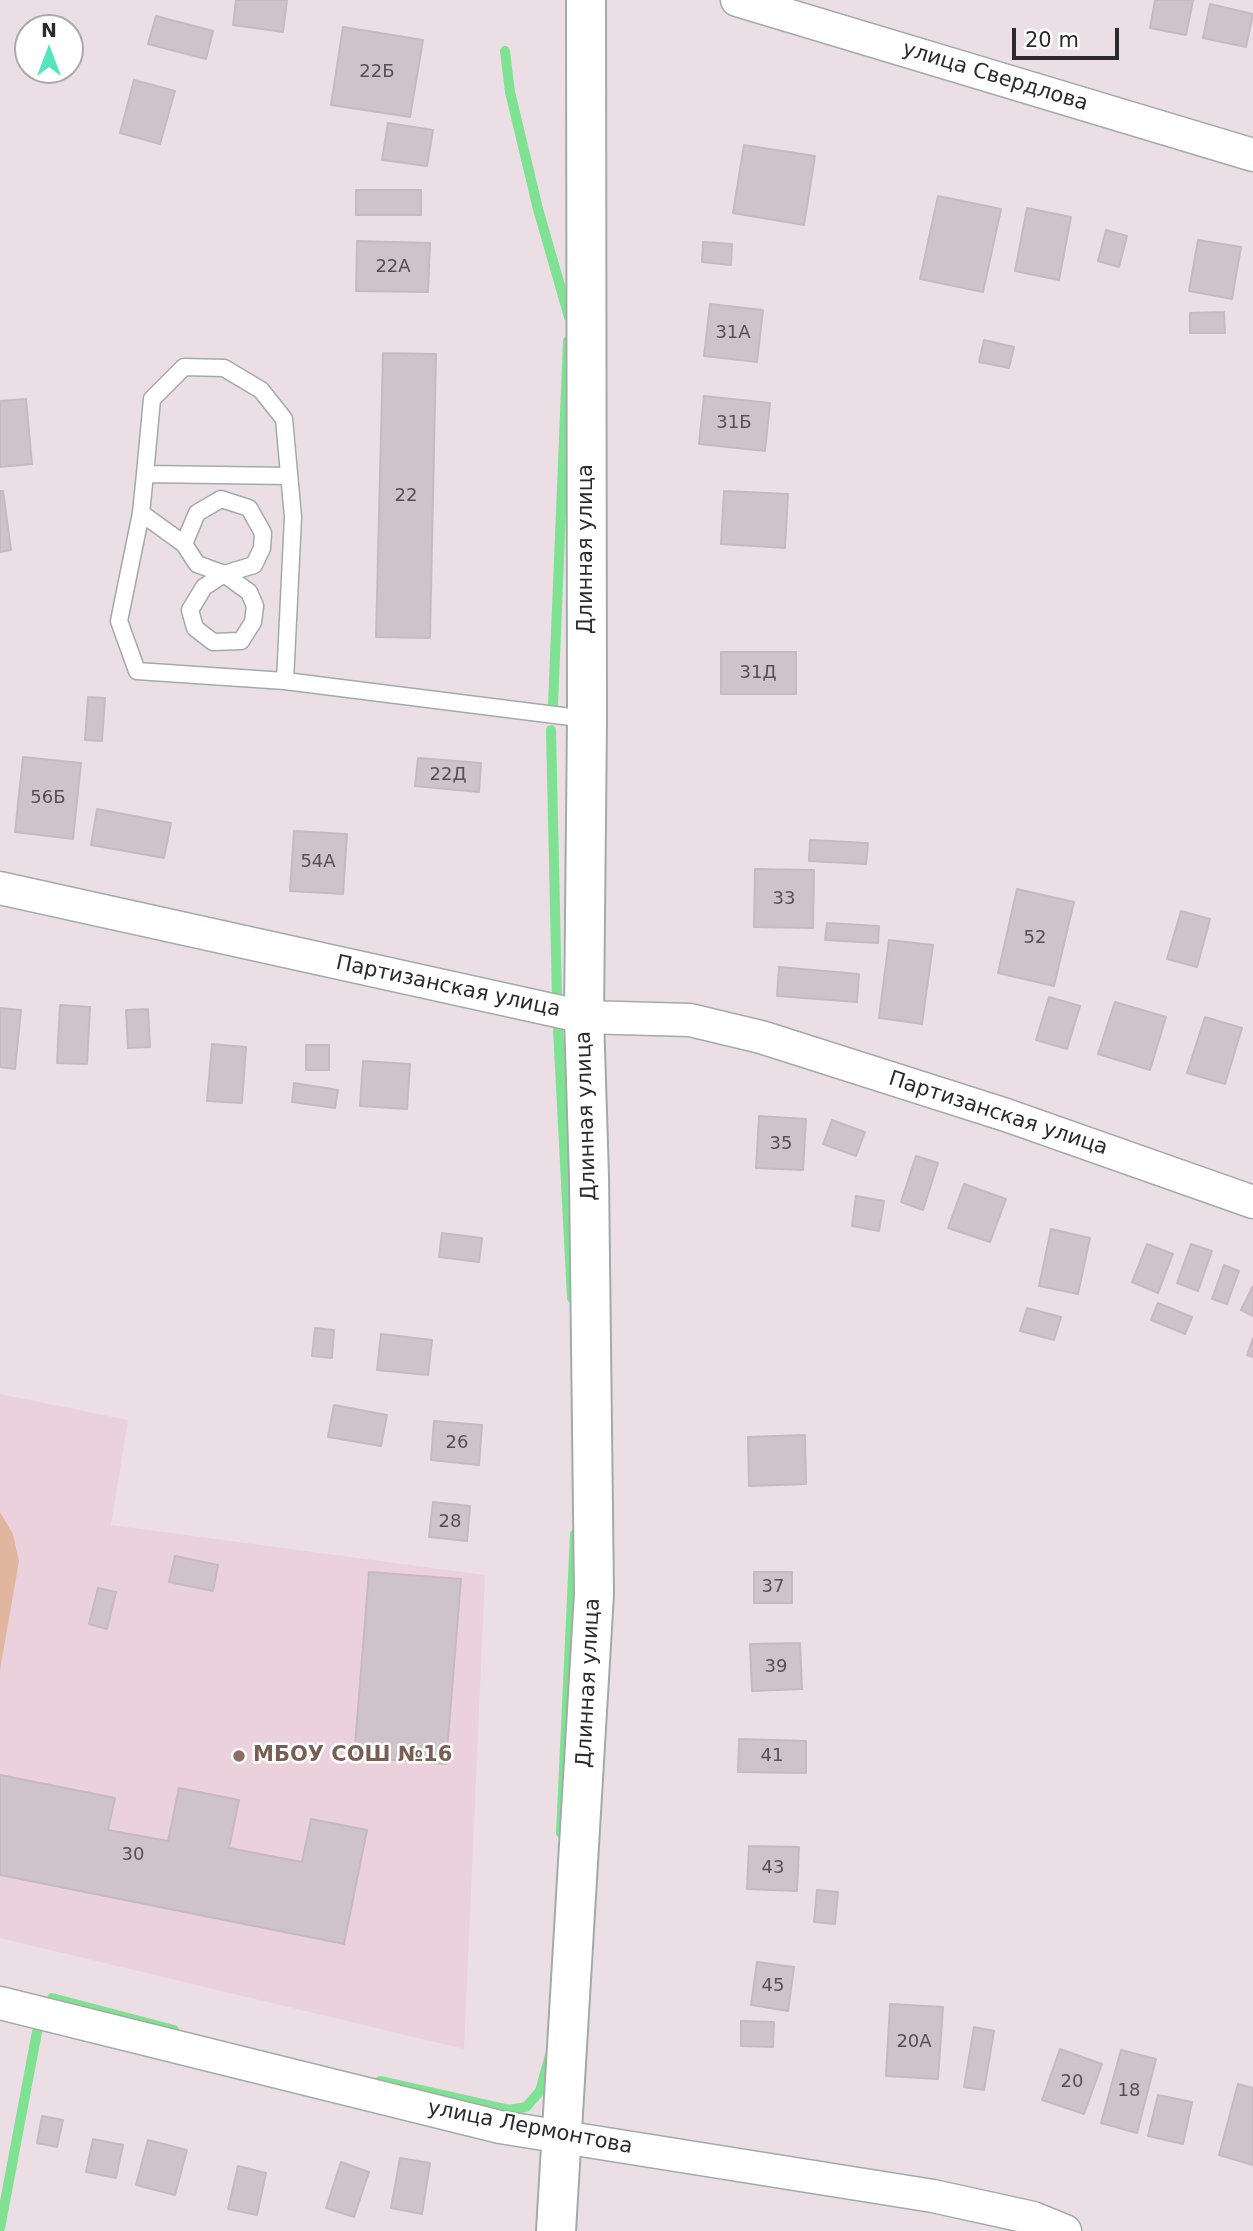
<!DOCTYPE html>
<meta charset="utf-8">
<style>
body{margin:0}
#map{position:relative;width:1253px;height:2231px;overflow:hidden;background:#ebdfe5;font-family:"DejaVu Sans",sans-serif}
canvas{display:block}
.north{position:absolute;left:14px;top:14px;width:70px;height:70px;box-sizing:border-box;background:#fff;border:2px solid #aaa;border-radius:50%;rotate:0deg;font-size:19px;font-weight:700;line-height:28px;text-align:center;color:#2b2b2b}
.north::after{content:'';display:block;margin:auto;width:24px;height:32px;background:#53e5bf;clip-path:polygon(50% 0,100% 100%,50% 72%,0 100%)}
.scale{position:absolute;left:1012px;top:28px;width:107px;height:32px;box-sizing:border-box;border:4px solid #2b2b2b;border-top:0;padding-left:9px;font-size:21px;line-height:24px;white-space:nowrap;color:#2b2b2b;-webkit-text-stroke:5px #fff;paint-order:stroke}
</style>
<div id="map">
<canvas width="1253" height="2231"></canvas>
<div class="north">N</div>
<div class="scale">20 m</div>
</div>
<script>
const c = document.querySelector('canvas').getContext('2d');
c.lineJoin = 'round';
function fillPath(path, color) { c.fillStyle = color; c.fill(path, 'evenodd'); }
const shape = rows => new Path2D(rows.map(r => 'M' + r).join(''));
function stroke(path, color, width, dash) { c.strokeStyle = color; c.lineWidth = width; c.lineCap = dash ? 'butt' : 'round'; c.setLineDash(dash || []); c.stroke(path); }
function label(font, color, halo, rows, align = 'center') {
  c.font = font + ' "DejaVu Sans",sans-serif'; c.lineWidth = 5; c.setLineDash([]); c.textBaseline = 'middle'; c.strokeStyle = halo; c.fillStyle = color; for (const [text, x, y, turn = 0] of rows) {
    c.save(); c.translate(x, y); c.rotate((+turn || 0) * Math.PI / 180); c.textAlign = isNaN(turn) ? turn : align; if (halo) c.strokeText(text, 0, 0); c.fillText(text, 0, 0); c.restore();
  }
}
const education = shape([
 [0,1394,128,1420,111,1525,485,1575,464,2049,0,1938]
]);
const pitch = shape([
 [0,1512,13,1534,19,1561,0,1670]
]);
const stream = shape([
 [505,51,510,92,538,209,569,317],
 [553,705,568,341],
 [551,730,557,998],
 [558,1029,572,1298],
 [561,1833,575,1534],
 [52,1998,174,2030],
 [380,2081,509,2110,526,2107,540,2091,550,2055],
 [0,2228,37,2032]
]);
const building = shape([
 [236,0,287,0,283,32,233,25,236,0],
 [1155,0,1193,0,1186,35,1150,28,1155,0],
 [1210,4,1253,14,1246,47,1203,38,1210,4],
 [156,16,213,31,206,59,148,44,156,16],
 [343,27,423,40,410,117,331,105,343,27],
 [134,80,175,91,160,144,120,133,134,80],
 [388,123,433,130,427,166,382,160,388,123],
 [744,145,815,156,804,225,733,213,744,145],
 [356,190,421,190,421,215,356,215,356,190],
 [938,196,1001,209,983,292,920,279,938,196],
 [1027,208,1071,217,1059,280,1015,271,1027,208],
 [1106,230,1127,236,1119,267,1098,261,1106,230],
 [1198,240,1241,247,1232,299,1189,291,1198,240],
 [357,241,430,243,428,292,356,291,357,241],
 [703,242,732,244,731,265,702,262,703,242],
 [710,304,763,310,757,362,704,356,710,304],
 [1224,312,1225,333,1190,333,1190,313,1224,312],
 [984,340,1014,347,1009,368,979,362,984,340],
 [383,353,436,354,430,638,376,637,383,353],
 [704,396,770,403,765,451,699,444,704,396],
 [26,399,32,464,0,467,0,401,26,399],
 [0,491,3,491,11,550,0,552,0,491],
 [724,491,788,494,785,548,721,544,724,491],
 [721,652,796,652,796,694,721,694,721,652],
 [88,697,105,698,102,741,85,740,88,697],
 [23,757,81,763,73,839,15,832,23,757],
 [418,758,481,763,479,792,415,786,418,758],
 [97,809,171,823,164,858,91,845,97,809],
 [294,831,347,834,343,894,290,891,294,831],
 [810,840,868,843,866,864,809,861,810,840],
 [755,869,814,870,813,928,754,927,755,869],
 [1017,889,1074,902,1054,986,998,973,1017,889],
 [1181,911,1210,919,1197,967,1167,959,1181,911],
 [827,923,879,926,878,943,825,940,827,923],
 [889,940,933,945,922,1024,879,1018,889,940],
 [779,967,859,974,857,1002,777,996,779,967],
 [1049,997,1080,1006,1067,1049,1036,1040,1049,997],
 [1115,1002,1166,1017,1150,1070,1098,1054,1115,1002],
 [60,1005,90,1007,87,1064,57,1063,60,1005],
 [0,1008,21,1010,15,1069,0,1067,0,1008],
 [148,1009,150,1047,128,1048,126,1010,148,1009],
 [1205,1017,1242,1028,1225,1084,1187,1073,1205,1017],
 [212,1044,246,1047,242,1103,207,1101,212,1044],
 [306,1045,329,1045,329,1070,306,1070,306,1045],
 [363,1061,410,1064,407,1109,360,1106,363,1061],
 [294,1083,338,1090,335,1108,292,1102,294,1083],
 [759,1116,806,1119,803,1170,756,1168,759,1116],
 [832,1120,865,1132,856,1156,823,1144,832,1120],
 [916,1156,938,1163,923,1210,901,1202,916,1156],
 [964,1184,1006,1199,990,1242,948,1228,964,1184],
 [856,1196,884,1201,879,1231,852,1226,856,1196],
 [1051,1229,1090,1238,1078,1294,1039,1286,1051,1229],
 [442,1233,482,1238,479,1262,439,1257,442,1233],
 [1147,1244,1173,1254,1158,1293,1132,1282,1147,1244],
 [1191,1244,1212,1251,1198,1291,1177,1283,1191,1244],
 [1224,1265,1239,1271,1227,1304,1212,1299,1224,1265],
 [1253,1286,1253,1316,1241,1310,1253,1286],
 [1158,1303,1192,1317,1185,1334,1151,1320,1158,1303],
 [1027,1308,1061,1317,1054,1340,1020,1331,1027,1308],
 [315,1328,334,1330,332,1358,312,1356,315,1328],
 [381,1334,432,1340,428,1375,377,1370,381,1334],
 [1253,1338,1253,1357,1247,1355,1253,1338],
 [334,1405,387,1415,381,1446,328,1437,334,1405],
 [434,1421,482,1425,479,1465,431,1460,434,1421],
 [805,1435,806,1484,749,1486,748,1437,805,1435],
 [433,1502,470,1506,467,1541,429,1537,433,1502],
 [175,1556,218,1565,213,1591,169,1582,175,1556],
 [369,1572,461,1579,446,1764,354,1757,369,1572],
 [754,1572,792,1572,792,1603,754,1603,754,1572],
 [98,1588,116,1592,107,1629,89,1624,98,1588],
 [800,1643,802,1689,752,1691,750,1644,800,1643],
 [739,1739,806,1741,806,1773,738,1772,739,1739],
 [0,1775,115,1798,108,1830,168,1841,179,1788,239,1800,229,1848,302,1862,311,1819,367,1830,344,1944,0,1875,0,1775],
 [749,1846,799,1847,797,1891,747,1889,749,1846],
 [817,1890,838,1892,835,1924,814,1922,817,1890],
 [757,1962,794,1967,788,2011,751,2005,757,1962],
 [890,2004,943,2007,938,2079,886,2076,890,2004],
 [741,2021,774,2022,773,2047,741,2046,741,2021],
 [974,2027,994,2031,984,2090,964,2087,974,2027],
 [1060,2049,1102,2064,1084,2114,1042,2100,1060,2049],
 [1121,2050,1156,2059,1137,2133,1101,2123,1121,2050],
 [1238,2084,1253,2088,1253,2165,1219,2155,1238,2084],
 [1158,2095,1192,2102,1183,2144,1148,2136,1158,2095],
 [42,2116,63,2120,57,2147,37,2143,42,2116],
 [93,2139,123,2145,116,2178,86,2172,93,2139],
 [148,2140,187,2150,175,2195,136,2185,148,2140],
 [400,2158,430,2163,422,2214,391,2208,400,2158],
 [341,2162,369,2172,354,2217,326,2208,341,2162],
 [238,2166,266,2173,257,2215,228,2209,238,2166]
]);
const lane = shape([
 [141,513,119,621,137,671,285,681,293,517,284,419,261,390,224,368,184,367,152,399,145,474],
 [184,544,197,513,221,499,249,508,263,533,262,548,254,565,224,574,204,587,190,610,195,628,213,642,241,641,253,622,255,606,249,592,224,574,197,564,184,544,141,513,145,474,289,476],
 [285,681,587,719]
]);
const street = shape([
 [737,0,1253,155],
 [0,888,584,1017,690,1020,761,1037,1006,1115,1253,1202],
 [0,2003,500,2127,933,2196,1033,2218,1065,2231]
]);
const secondary = shape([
 [556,2231,594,1594,589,1177,584,1017,587,719,586,0]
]);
const markers = [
 [239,1756,7,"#8d6e63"]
];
const numberNames = [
 ["22Б",377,72],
 ["22А",393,267],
 ["31А",733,333],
 ["31Б",734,423],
 ["22",406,496],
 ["31Д",758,673],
 ["22Д",448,775],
 ["56Б",48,798],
 ["54А",318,862],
 ["33",784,899],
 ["52",1035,938],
 ["35",781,1144],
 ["26",457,1443],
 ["28",450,1522],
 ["37",773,1587],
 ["39",776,1667],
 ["41",772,1756],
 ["30",133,1855],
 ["43",773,1868],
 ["45",773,1986],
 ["20А",914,2042],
 ["20",1072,2082],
 ["18",1129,2091]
];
const streetNames = [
 ["улица Свердлова",995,77,17],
 ["Длинная улица",587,549,-90],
 ["Партизанская улица",448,987,12],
 ["Партизанская улица",998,1114,18],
 ["Длинная улица",587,1116,-92],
 ["Длинная улица",589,1683,-87],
 ["улица Лермонтова",530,2128,11]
];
const educationNames = [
 ["МБОУ СОШ №16",253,1756]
];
fillPath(education, '#ebd1db');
fillPath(pitch, '#e1b69f');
stroke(stream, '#7fe192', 10);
fillPath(building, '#cec3c8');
stroke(building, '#c7b9bf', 2);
stroke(lane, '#a2aba8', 19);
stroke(street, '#a2aba8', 35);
stroke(secondary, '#a2aba8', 42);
stroke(lane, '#fff', 16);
stroke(street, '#fff', 32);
stroke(secondary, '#fff', 38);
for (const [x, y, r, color] of markers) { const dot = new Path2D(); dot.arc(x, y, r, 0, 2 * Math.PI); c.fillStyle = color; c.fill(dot); stroke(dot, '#fff', 2.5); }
label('18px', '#545152', null, numberNames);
label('21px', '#2b2b2b', '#fff', streetNames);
label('bold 21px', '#785e54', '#fff', educationNames, 'left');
</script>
